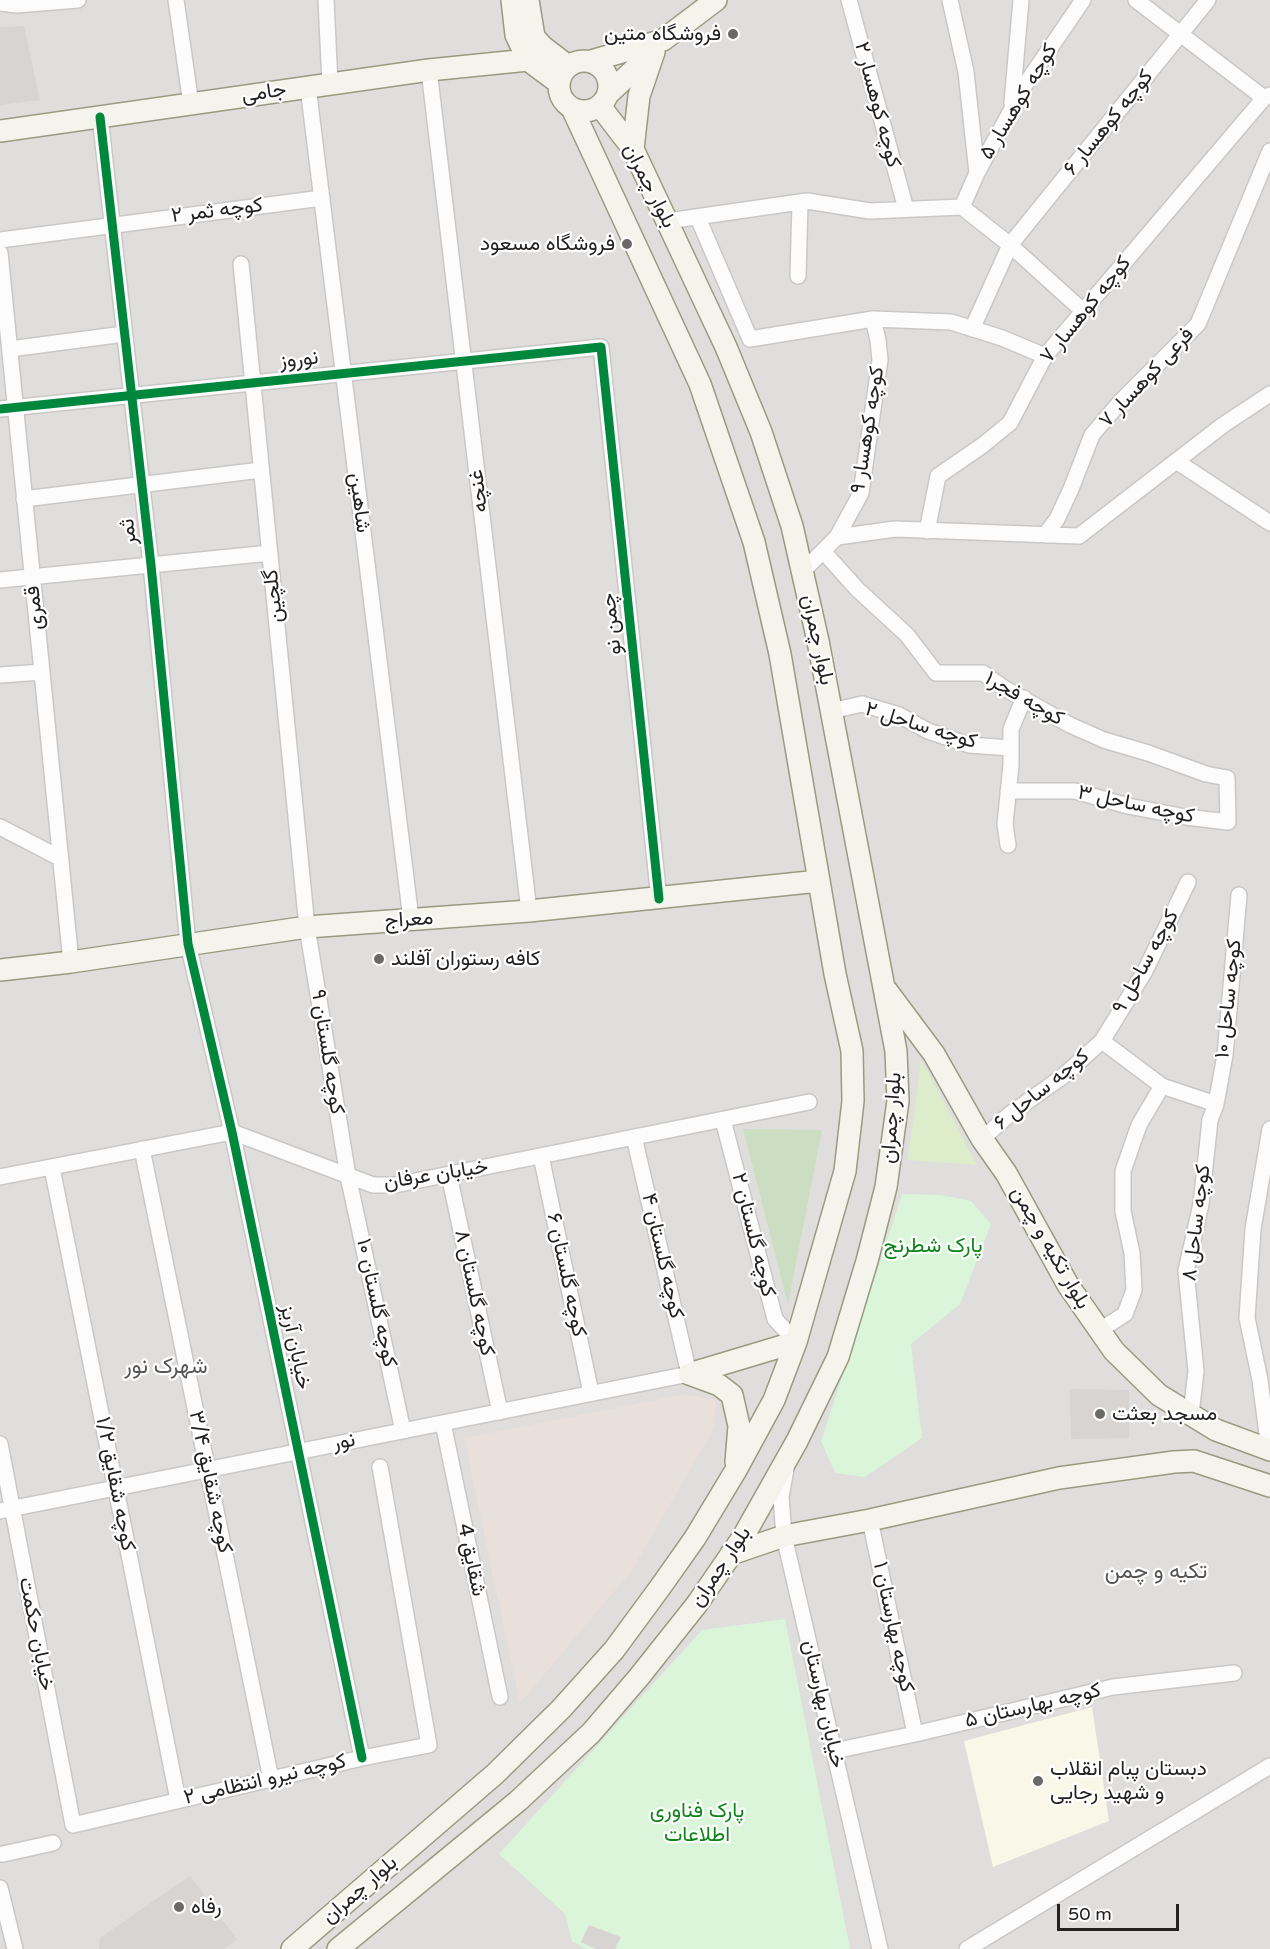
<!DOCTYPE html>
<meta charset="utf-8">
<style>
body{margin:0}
#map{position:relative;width:1270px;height:1949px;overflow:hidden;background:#f0eeeb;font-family:"Varela Round",sans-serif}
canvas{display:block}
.scale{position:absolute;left:1057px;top:1904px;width:122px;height:27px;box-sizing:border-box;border:3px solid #222;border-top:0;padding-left:8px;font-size:18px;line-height:21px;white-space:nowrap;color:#222;-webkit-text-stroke:4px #fff;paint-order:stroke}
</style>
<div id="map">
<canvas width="1270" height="1949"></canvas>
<div class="scale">50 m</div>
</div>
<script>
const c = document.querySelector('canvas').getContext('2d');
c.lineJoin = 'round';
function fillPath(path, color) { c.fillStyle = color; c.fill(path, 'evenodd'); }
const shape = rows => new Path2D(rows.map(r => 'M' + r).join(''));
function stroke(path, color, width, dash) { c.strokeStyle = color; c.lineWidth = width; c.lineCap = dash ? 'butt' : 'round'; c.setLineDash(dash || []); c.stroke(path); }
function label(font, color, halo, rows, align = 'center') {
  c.font = font + ' "Varela Round",Vazirmatn,sans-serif'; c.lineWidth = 4.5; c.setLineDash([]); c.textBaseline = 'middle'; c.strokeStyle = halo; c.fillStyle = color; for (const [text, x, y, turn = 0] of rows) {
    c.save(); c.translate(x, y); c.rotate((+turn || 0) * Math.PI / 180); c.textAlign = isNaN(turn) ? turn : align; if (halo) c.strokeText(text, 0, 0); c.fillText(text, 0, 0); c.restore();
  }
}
const residential = shape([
 [0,0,1270,0,1270,1949,0,1949]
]);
const education = shape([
 [1092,1707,1109,1821,993,1867,964,1741]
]);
const military = shape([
 [683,1395,716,1400,714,1428,632,1570,520,1703,464,1438]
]);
const grass = shape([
 [921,1059,977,1165,908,1160]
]);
const forest = shape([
 [743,1129,822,1130,788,1304]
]);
const park = shape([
 [902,1194,941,1195,971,1201,991,1224,960,1304,911,1344,922,1438,865,1477,835,1473,821,1441],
 [785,1619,850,1949,586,1949,572,1941,565,1914,499,1854,702,1630]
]);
const parking = shape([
 [760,1557,766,1559,772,1565,785,1618,742,1624,741,1617,731,1611,732,1603,720,1601,749,1559]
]);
const building = shape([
 [24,26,40,100,0,105,0,27],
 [1070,1389,1129,1390,1129,1438,1071,1439],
 [190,1876,237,1940,223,1949,99,1949,100,1938],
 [589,1925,621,1937,615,1949,596,1949,581,1942]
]);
const street = shape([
 [176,0,191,104],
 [326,0,330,84],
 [849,0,906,209],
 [950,0,966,72,977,173],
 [1136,0,1264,98],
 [0,3,16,5,78,0],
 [429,70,529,911],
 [308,87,411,919],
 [1012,103,1021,0],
 [100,117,151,565,188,944,232,1132,362,1758],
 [962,207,977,173,1025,85,1083,0],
 [698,218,750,339,873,319,951,322,1002,338,1045,356],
 [668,221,807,201,870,211,962,207,1010,245,1083,311],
 [0,240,322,198],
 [0,253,71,962],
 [241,264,307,927,348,1176,403,1431],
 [798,276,800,203],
 [972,329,1010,245,1208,0],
 [10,349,124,334],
 [0,409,601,347,659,899],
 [1176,461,1270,523],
 [24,499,261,470],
 [927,531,938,476,983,445,1010,423,1045,356,1264,98,1270,95],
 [1045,535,1057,519,1071,489,1092,435,1121,401,1198,324,1270,151],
 [837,537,895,529,1079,536,1223,425,1270,394],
 [823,551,857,589,907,635,936,673,983,673,1004,688,1070,725,1104,740,1148,753,1206,774,1227,778,1228,822,1186,817,1128,806,1075,791,1008,791],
 [802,572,837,537,861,493,880,360,878,340,873,319],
 [0,580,270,553],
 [0,675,42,672],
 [831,711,862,704,899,715,928,731,969,745,1011,748],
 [0,827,60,858],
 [1008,845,1005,824,1011,765,1011,729,1024,698],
 [1102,1041,1162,1086,1216,1104],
 [723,1120,775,1319,796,1342],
 [982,1139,1010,1114,1062,1077,1102,1041,1145,971,1188,882],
 [142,1149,271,1779],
 [541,1156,591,1393],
 [52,1168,178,1800],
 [449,1175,500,1412],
 [0,1177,232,1132,373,1185,395,1185,809,1102],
 [1100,1330,1125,1314,1134,1290,1132,1253,1123,1211,1123,1171,1139,1125,1162,1086],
 [1191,1414,1196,1371,1186,1271,1201,1204,1210,1120,1216,1104,1225,1055,1239,895],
 [443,1423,500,1697],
 [0,1444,73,1825,362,1758,429,1745,380,1467],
 [1269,1449,1260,1380,1247,1318,1253,1229,1270,1129],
 [786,1469,781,1497,784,1536,880,1949],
 [0,1511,689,1374,634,1137],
 [870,1520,915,1734],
 [834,1751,915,1734,1113,1687,1234,1673],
 [3,1854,53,1843],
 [0,1888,15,1949],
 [967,1949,1270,1766]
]);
const secondary = shape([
 [512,0,516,35,528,60,559,83],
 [528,0,534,37,542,46,568,66],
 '559 86a25 25 0 1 1 50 0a25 25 0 1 1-50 0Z',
 [591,61,663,40,716,0],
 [609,93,651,54],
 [0,131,429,70,528,60],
 [633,149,639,96,654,52],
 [0,970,71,962,307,927,529,911,819,881],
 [887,991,934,1054,982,1139,1006,1173,1068,1285,1114,1351,1159,1395,1216,1430,1270,1450],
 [689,1374,719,1385,732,1395,739,1426,736,1462],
 [689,1374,796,1342],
 [731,1554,784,1536,870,1520,1059,1478,1174,1462,1194,1461,1270,1486],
 [292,1949,495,1774,561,1709,614,1650,659,1589,695,1538,736,1470,774,1400,796,1342,845,1171,853,1101,852,1051,835,974,780,654,754,542,700,384,572,108],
 [338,1949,518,1801,591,1733,639,1677,697,1604,743,1537,797,1441,838,1357,867,1261,886,1187,898,1101,896,1051,818,641,792,526,761,432,726,347,633,149,600,106]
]);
const cycleway = shape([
 [100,117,151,565,188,944,232,1132,362,1758],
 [0,409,601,347,659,899]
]);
const markers = [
 [733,34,6,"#6a6968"],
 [627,244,6,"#6a6968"],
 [379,959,6,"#6a6968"],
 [1100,1414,6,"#6a6968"],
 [1038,1781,6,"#6a6968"],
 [179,1907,6,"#6a6968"]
];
const poiNames = [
 ["فروشگاه متین",721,34,"right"],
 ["فروشگاه مسعود",615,244,"right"],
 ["کافه رستوران آفلند",391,959],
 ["مسجد بعثت",1112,1414],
 ["دبستان پبام انقلاب",1050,1769],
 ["و شهید رجایی",1050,1793],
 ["رفاه",191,1907]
];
const streetNames = [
 ["جامی",264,93,-8],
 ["کوچه کوهسار ۵",1019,102,-59],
 ["کوچه کوهسار ۲",877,105,75],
 ["کوچه کوهسار ۶",1109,123,-51],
 ["بلوار چمران",649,186,63],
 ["کوچه ثمر ۲",217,211,-7],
 ["کوچه کوهسار ۷",1086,310,-51],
 ["نوروز",299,360,-6],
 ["فرعی کوهسار ۷",1147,378,-47],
 ["کوچه کوهسار ۹",868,430,-81],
 ["غنچه",479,491,-97],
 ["شاهین",359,503,83],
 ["ثمر",129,532,-97],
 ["گلچین",274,596,-96],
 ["قمری",35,608,-96],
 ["چمن نو",612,624,-96],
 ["بلوار چمران",817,640,78],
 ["کوچه فجر۱",1024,699,30],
 ["کوچه ساحل ۲",921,726,17],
 ["کوچه ساحل ۳",1136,805,12],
 ["معراج",409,920,-4],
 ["کوچه ساحل ۹",1146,962,-61],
 ["کوچه ساحل ۱۰",1229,999,-84],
 ["کوچه گلستان ۹",327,1052,81],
 ["کوچه ساحل ۶",1042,1090,-39],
 ["بلوار چمران",892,1118,-86],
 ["خیابان عرفان",436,1175,-9],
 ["کوچه ساحل ۸",1197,1223,-83],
 ["کوچه گلستان ۲",753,1235,76],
 ["بلوار تکیه و چمن",1050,1248,60],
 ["کوچه گلستان ۴",662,1256,77],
 ["کوچه گلستان ۶",566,1275,78],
 ["کوچه گلستان ۸",474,1293,78],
 ["کوچه گلستان ۱۰",376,1303,78],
 ["خیابان آریز",295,1347,78],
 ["نور",344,1442,-11],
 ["کوچه شقایق ۳/۴",210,1482,78],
 ["کوچه شقایق ۱/۲",115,1484,79],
 ["شقایق 4",471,1560,78],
 ["بلوار چمران",721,1567,-56],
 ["کوچه بهارستان ۱",893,1627,78],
 ["خیابان حکمت",36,1634,79],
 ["خیابان بهارستان",823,1704,77],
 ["کوچه بهارستان ۵",1033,1706,-13],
 ["کوچه نیرو انتظامی ۲",265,1780,-13],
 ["بلوار چمران",360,1890,-41]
];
const parkNames = [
 ["پارک شطرنج",933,1246],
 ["پارک فناوری",697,1811],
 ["اطلاعات",697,1835]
];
const neighbourhoodNames = [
 ["شهرک نور",166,1367],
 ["تکیه و چمن",1156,1572]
];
fillPath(residential, '#dfdedc');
fillPath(education, '#f8f7e8');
fillPath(military, '#eae0db');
fillPath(grass, '#ddeccb');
fillPath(forest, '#cbdec1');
fillPath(park, '#daf5da');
fillPath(parking, '#e0dfde');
fillPath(building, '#d7d4d2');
stroke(street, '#c9c8c7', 18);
stroke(secondary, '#999a82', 24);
stroke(street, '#fdfcfc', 15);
stroke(secondary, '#f4f4ed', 21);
stroke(cycleway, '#00873e', 9);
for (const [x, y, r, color] of markers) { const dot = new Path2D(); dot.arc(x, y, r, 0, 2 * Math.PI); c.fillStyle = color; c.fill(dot); stroke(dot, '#fff', 2); }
label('21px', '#222', '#fff', poiNames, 'left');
label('21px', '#222', '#fff', streetNames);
label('21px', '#0c8416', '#fff', parkNames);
label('22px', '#555', '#fff', neighbourhoodNames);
</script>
